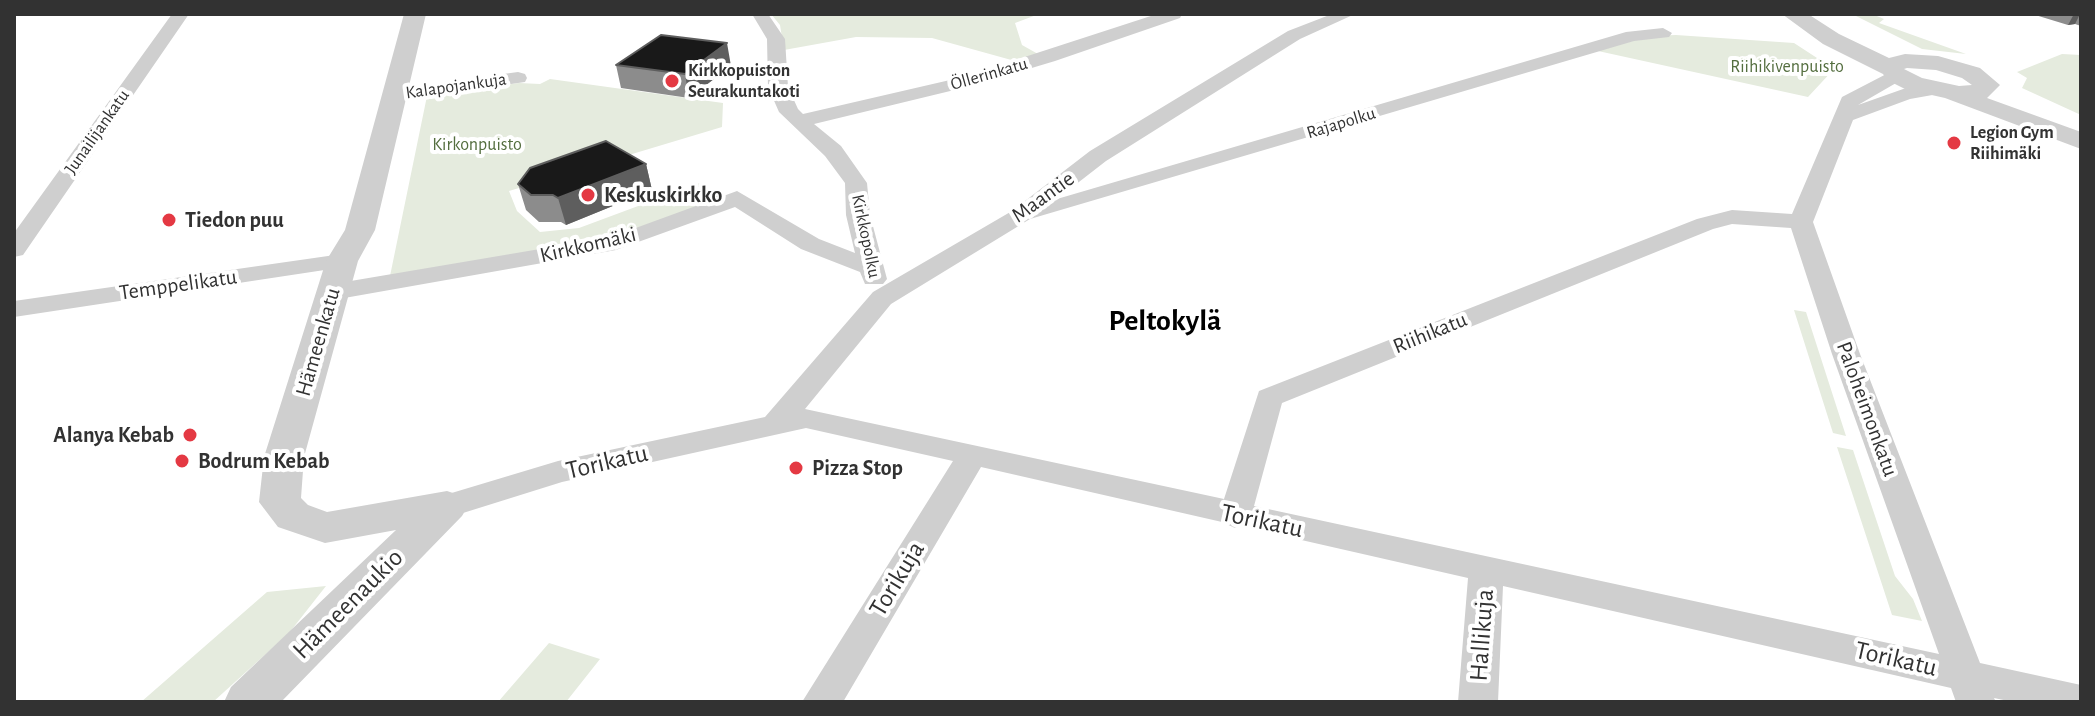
<!DOCTYPE html>
<meta charset="utf-8">
<style>
body{margin:0}
#map{position:relative;width:2095px;height:716px;overflow:hidden;background:#fff;font-family:"Alegreya Sans",sans-serif}
canvas{display:block}
.frame{position:absolute;inset:0;border:16px solid #323232;pointer-events:none}
</style>
<div id="map">
<canvas width="2095" height="716"></canvas>
<div class="frame"></div>
</div>
<script>
const c = document.querySelector('canvas').getContext('2d');
c.lineJoin = 'round';
function fillPath(path, color) { c.fillStyle = color; c.fill(path, 'evenodd'); }
const shape = rows => new Path2D(rows.map(r => 'M' + r).join(''));
function stroke(path, color, width, dash) { c.strokeStyle = color; c.lineWidth = width; c.lineCap = dash ? 'butt' : 'round'; c.setLineDash(dash || []); c.stroke(path); }
function label(font, color, halo, rows, align = 'center') {
  c.font = font + ' "Alegreya Sans",sans-serif'; c.lineWidth = 8; c.setLineDash([]); c.textBaseline = 'middle'; c.strokeStyle = halo; c.fillStyle = color; for (const [text, x, y, turn = 0] of rows) {
    c.save(); c.translate(x, y); c.rotate((+turn || 0) * Math.PI / 180); c.textAlign = isNaN(turn) ? turn : align; if (halo) c.strokeText(text, 0, 0); c.fillText(text, 0, 0); c.restore();
  }
}
const green = shape([
 [771,14,1039,14,1015,23,1022,45,1038,54,1015,61,932,38,856,37,784,50,780,25],
 [1852,14,1872,14,1884,19,1879,23,1966,54,1922,49],
 [1676,35,1794,43,1834,69,1808,97,1598,51,1649,36],
 [2062,54,2081,55,2081,115,2022,88,2027,78,2017,72],
 [550,79,723,103,722,127,509,191,517,211,540,232,579,228,700,183,721,199,615,238,390,276,427,96,519,83,540,84],
 [1794,310,1806,312,1846,436,1833,433],
 [1837,447,1853,450,1895,576,1913,599,1922,621,1892,615],
 [326,586,289,633,213,702,141,702,267,592],
 [549,643,600,659,566,702,498,702]
]);
const minor = shape([
 [172,14,189,14,23,255,14,257,14,233,172,14],
 [752,14,768,14,785,39,788,87,798,109,803,114,963,77,1157,14,1182,14,1180,18,1055,61,975,85,814,124,841,146,867,183,870,215,887,279,883,284,865,284,860,272,801,249,735,207,616,250,333,300,324,297,320,292,324,287,333,284,611,237,737,191,819,239,855,253,846,215,845,183,825,156,779,112,768,87,767,39,752,14],
 [1332,14,1355,14,1300,39,1106,161,1057,199,1626,32,1663,28,1672,33,1669,37,1634,41,1030,219,891,304,805,409,1224,499,1259,391,1697,219,1732,210,1792,214,1842,97,1896,69,1905,75,1903,79,1858,105,1906,88,1931,84,1941,90,1938,94,1910,99,1853,120,1813,222,1860,354,1980,663,2081,685,2081,702,2013,702,1994,698,1996,702,1956,702,1951,688,1503,586,1498,702,1458,702,1468,578,1240,526,1235,528,1222,522,981,467,843,702,802,702,953,461,806,428,562,482,447,518,435,514,431,506,435,498,558,461,765,417,873,292,1012,211,1090,151,1288,31,1332,14],
 [1732,224,1791,228,1832,354,1939,654,1254,506,1282,403,1713,229,1732,224],
 [518,72,525,74,527,78,525,82,393,101,383,95,393,89,518,72],
 [342,254,351,256,354,261,351,266,14,317,14,301,342,254]
]);
const tertiary = shape([
 [404,14,426,14,375,230,358,261,304,457,301,498,308,505,327,512,447,491,462,496,468,506,462,516,281,702,224,702,231,687,396,530,325,543,278,527,259,502,264,457,326,261,345,230,404,14],
 [1782,14,1808,14,1839,34,1889,58,1905,54,1938,56,1980,68,2000,85,1987,98,2081,132,2081,149,1945,98,1905,89,1887,80,1883,74,1823,44,1782,14],
 [1907,68,1936,70,1962,78,1972,85,1959,86,1922,78,1904,69,1907,68]
]);
const wall = shape([
 [2032,14,2081,14,2081,26,2075,24,2068,25],
 [616,65,731,66,689,98,621,88],
 [646,164,652,190,566,225,561,222,539,222,526,210,518,184]
]);
const shadedWall = shape([
 [2074,14,2080,14,2075,24,2068,25],
 [727,43,731,66,689,98,685,74],
 [646,164,652,190,566,225,558,198]
]);
const building = shape([
 [661,35,727,43,685,74,616,65,661,35],
 [606,141,646,164,558,198,553,195,531,195,518,184,530,168,606,141]
]);
const markers = [
 [672,81,8,"#e43943"],
 [1954,143,8,"#e43943"],
 [588,195,8,"#e43943"],
 [169,220,8,"#e43943"],
 [190,435,8,"#e43943"],
 [182,461,8,"#e43943"],
 [796,468,8,"#e43943"]
];
const farParknames = [
 ["Riihikivenpuisto",1787,67],
 ["Kirkonpuisto",477,145]
];
const farPoinames = [
 ["Kirkkopuiston",688,71],
 ["Seurakuntakoti",688,92],
 ["Legion Gym",1970,133],
 ["Riihimäki",1970,154]
];
const farStreetnames = [
 ["Öllerinkatu",989,74,-16],
 ["Kalapojankuja",456,86,-8],
 ["Rajapolku",1341,123,-17],
 ["Junailijankatu",97,132,-55],
 ["Kirkkopolku",866,236,78]
];
const poiNames = [
 ["Keskuskirkko",604,195],
 ["Tiedon puu",185,220],
 ["Alanya Kebab",174,435,"right"],
 ["Bodrum Kebab",198,461],
 ["Pizza Stop",812,468]
];
const streetNames = [
 ["Maantie",1043,197,-36],
 ["Kirkkomäki",588,245,-13],
 ["Temppelikatu",178,285,-8],
 ["Riihikatu",1430,333,-22],
 ["Hämeenkatu",318,342,-74],
 ["Paloheimonkatu",1867,409,70]
];
const nearStreetnames = [
 ["Torikatu",607,462,-13],
 ["Torikatu",1262,521,12],
 ["Torikuja",897,579,-59],
 ["Hämeenaukio",348,604,-45],
 ["Hallikuja",1482,635,-86],
 ["Torikatu",1896,659,13]
];
const districtNames = [
 ["Peltokylä",1165,321]
];
fillPath(green, '#e5ebde');
fillPath(minor, '#cfcfcf');
fillPath(tertiary, '#cfcfcf');
fillPath(wall, '#8c8c8c');
fillPath(shadedWall, '#5e5e5e');
fillPath(building, '#191919');
stroke(building, '#5e5e5e', 2);
for (const [x, y, r, color] of markers) { const dot = new Path2D(); dot.arc(x, y, r, 0, 2 * Math.PI); c.fillStyle = color; c.fill(dot); stroke(dot, '#fff', 3); }
label('18px', '#546e3f', '#fff', farParknames);
label('bold 18px', '#323232', '#fff', farPoinames, 'left');
label('18px', '#323232', '#fff', farStreetnames);
label('bold 22px', '#323232', '#fff', poiNames, 'left');
label('22px', '#323232', '#fff', streetNames);
label('26px', '#323232', '#fff', nearStreetnames);
label('bold 30px', '#000', '#fff', districtNames);
</script>
